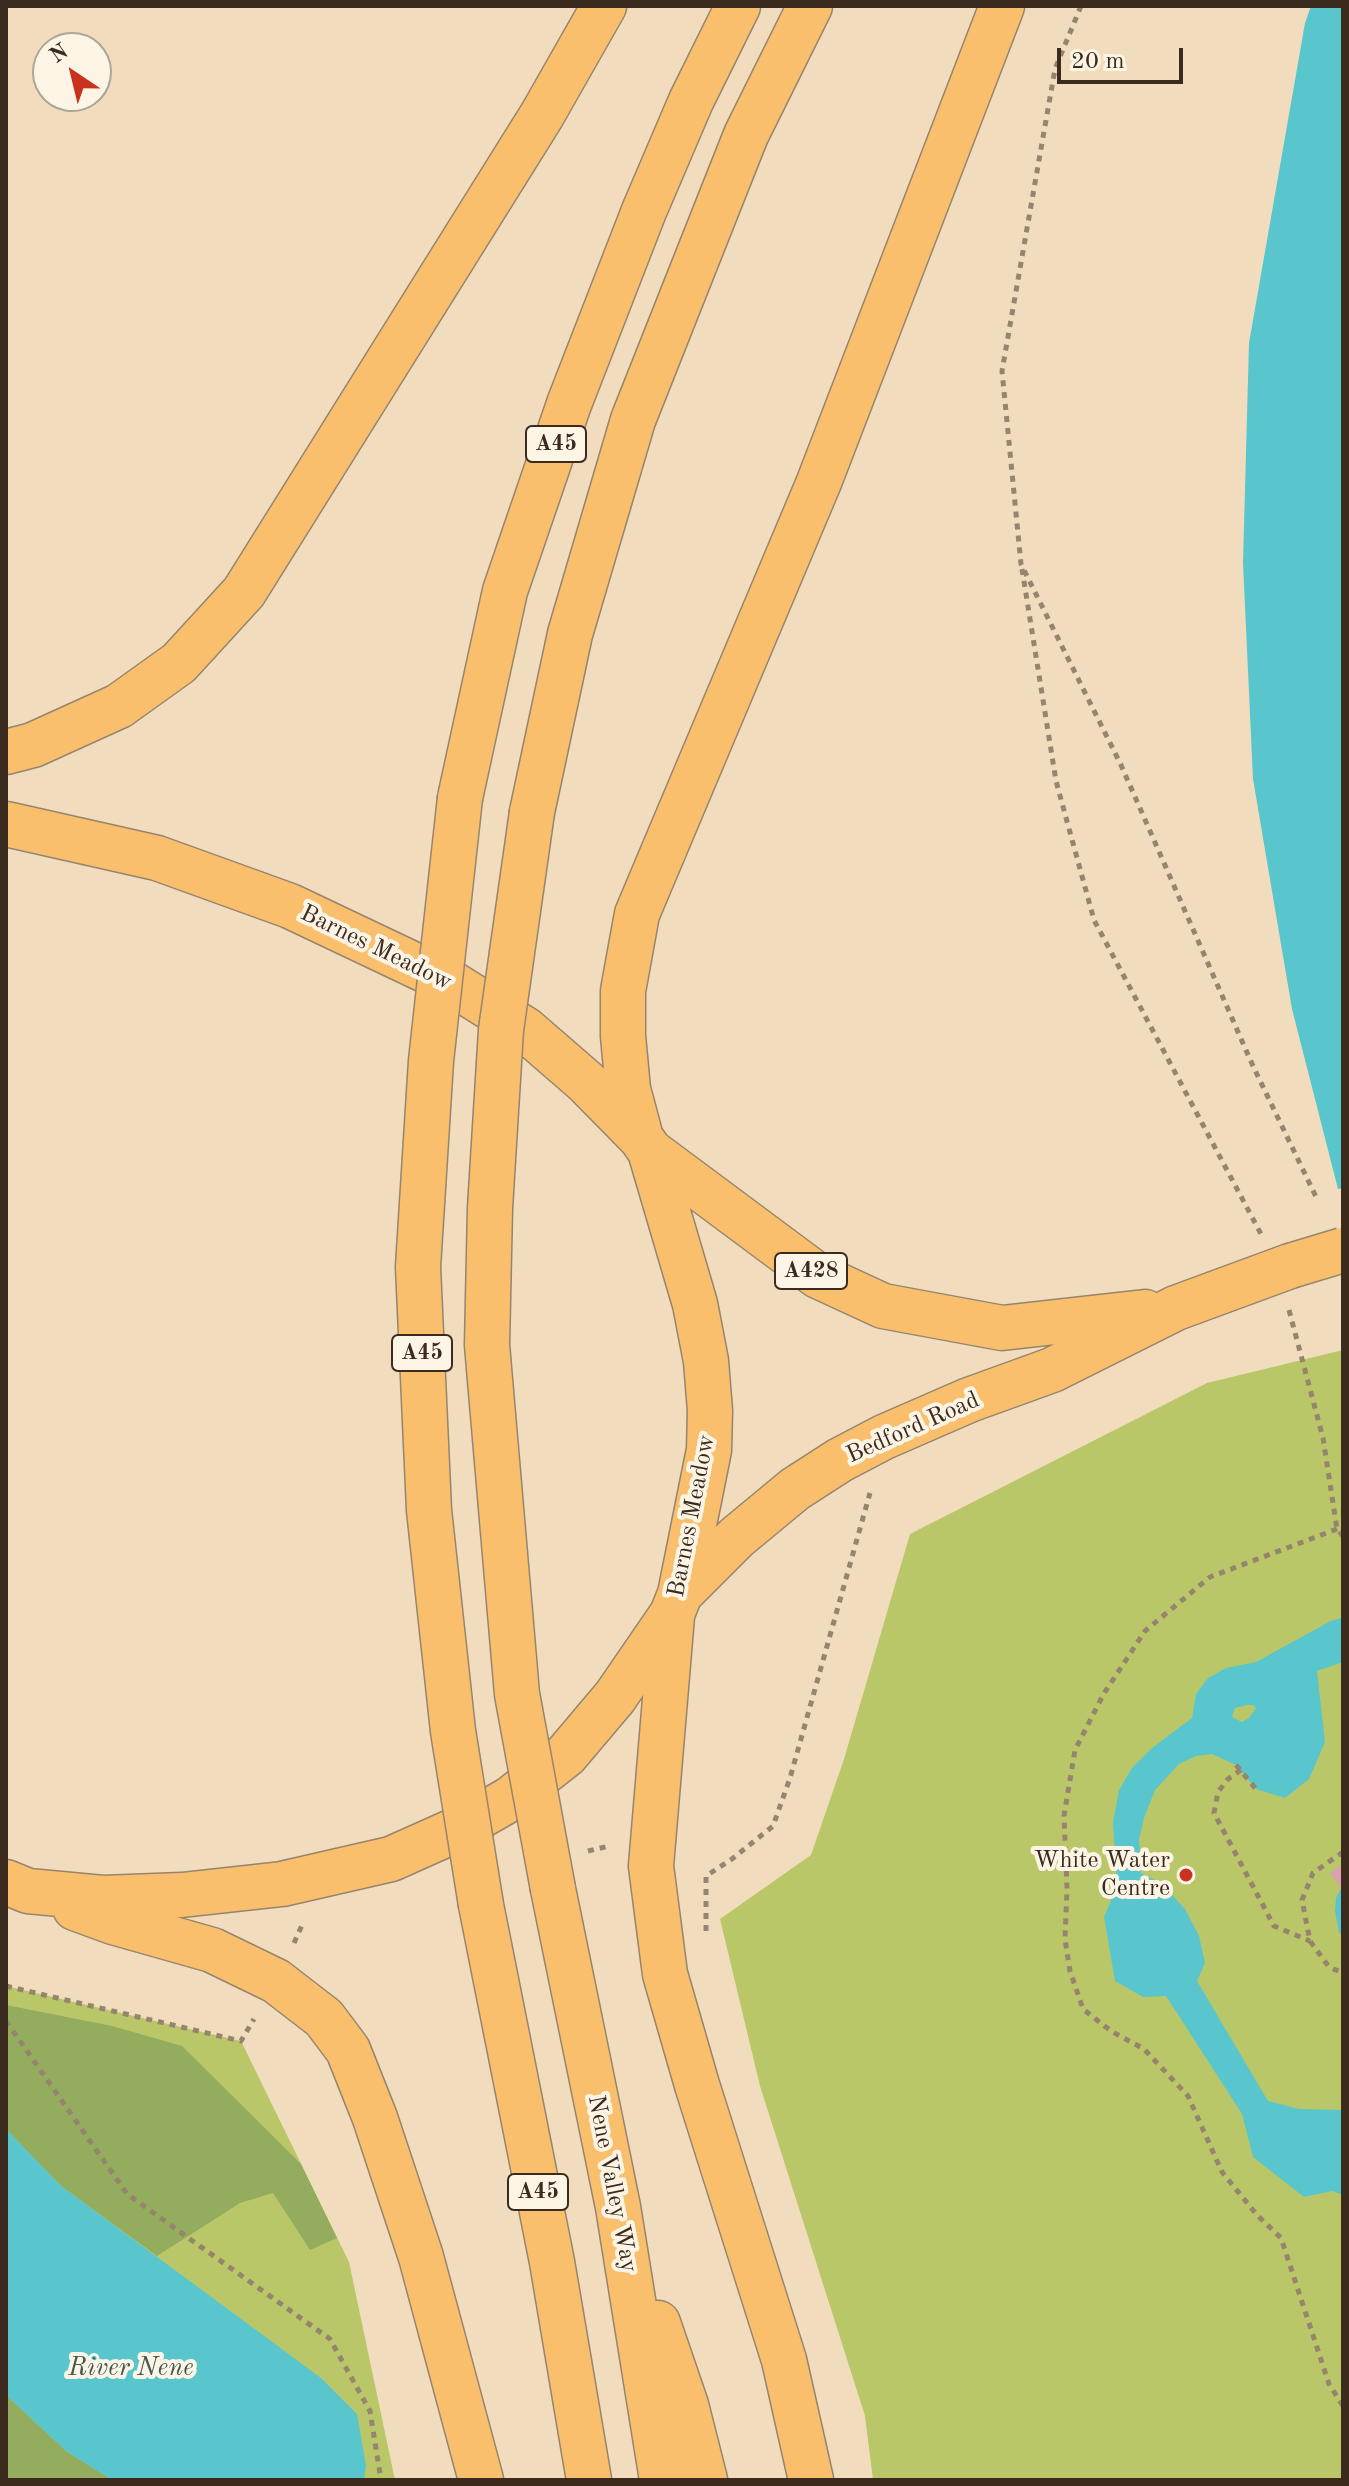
<!DOCTYPE html>
<style>
body{margin:0}
#map{position:relative;width:1349px;height:2486px;overflow:hidden;background:#f1ddbd;font-family:"Old Standard TT",serif}
canvas{display:block}
.frame{position:absolute;inset:0;border:8px solid #3b2a1e;pointer-events:none}
.north{position:absolute;left:32px;top:32px;width:80px;height:80px;box-sizing:border-box;background:#fcf5e5;border:2px solid #afa495;border-radius:50%;rotate:325deg;font-size:22px;font-weight:700;line-height:32px;text-align:center;color:#3b2a1e}
.north::after{content:'';display:block;margin:auto;width:28px;height:36px;background:#c8321e;clip-path:polygon(50% 0,100% 100%,50% 72%,0 100%)}
.scale{position:absolute;left:1057px;top:48px;width:126px;height:36px;box-sizing:border-box;border:4px solid #3b2a1e;border-top:0;padding-left:10px;font-size:24px;line-height:28px;white-space:nowrap;color:#3b2a1e;-webkit-text-stroke:6px #fcf5e5;paint-order:stroke}
</style>
<div id="map">
<canvas width="1349" height="2486"></canvas>
<div class="frame"></div>
<div class="north">N</div>
<div class="scale">20 m</div>
</div>
<script>
const c = document.querySelector('canvas').getContext('2d');
c.lineJoin = 'round';
function fillPath(path, color) { c.fillStyle = color; c.fill(path, 'evenodd'); }
const shape = rows => new Path2D(rows.map(r => 'M' + r).join(''));
function stroke(path, color, width, dash) { c.strokeStyle = color; c.lineWidth = width; c.lineCap = dash ? 'butt' : 'round'; c.setLineDash(dash || []); c.stroke(path); }
function label(font, color, halo, rows, align = 'center') {
  c.font = font + ' "Old Standard TT",serif'; c.lineWidth = 8; c.setLineDash([]); c.textBaseline = 'middle'; c.strokeStyle = halo; c.fillStyle = color; for (const [text, x, y, turn = 0] of rows) {
    c.save(); c.translate(x, y); c.rotate((+turn || 0) * Math.PI / 180); c.textAlign = isNaN(turn) ? turn : align; if (halo) c.strokeText(text, 0, 0); c.fillText(text, 0, 0); c.restore();
  }
}
const green = shape([
 [1343,1350,1343,2480,873,2480,865,2416,760,2086,720,1919,811,1855,844,1759,910,1534,1207,1383],
 [6,1986,241,2041,349,2262,395,2480,6,2480]
]);
const forest = shape([
 [6,2005,112,2026,182,2046,301,2164,337,2238,310,2250,273,2193,240,2203,157,2256,61,2186,6,2129],
 [6,2395,66,2451,112,2480,6,2480]
]);
const water = shape([
 [1311,6,1343,6,1343,1188,1338,1189,1292,1009,1253,779,1243,563,1249,343,1305,23],
 [1343,1617,1343,1662,1317,1671,1325,1742,1309,1779,1285,1798,1256,1789,1236,1765,1212,1754,1196,1756,1179,1764,1155,1790,1144,1818,1139,1839,1141,1873,1162,1884,1185,1909,1199,1936,1205,1963,1197,1981,1268,2101,1299,2109,1343,2110,1343,2195,1332,2191,1304,2197,1253,2157,1242,2114,1166,1996,1143,1997,1115,1981,1104,1917,1117,1886,1113,1822,1119,1790,1132,1768,1152,1748,1192,1718,1196,1694,1208,1678,1226,1668,1256,1662,1329,1622],
 [1247,1705,1253,1705,1256,1708,1249,1718,1242,1722,1232,1717,1235,1708],
 [1343,1885,1343,1937,1339,1932,1335,1911,1336,1898],
 [6,2129,61,2186,321,2378,357,2414,366,2465,364,2480,112,2480,66,2451,6,2395]
]);
const building = shape([
 [1343,1864,1343,1885,1341,1887,1330,1873]
]);
const path = shape([
 [1081,6,1055,69,1002,371,1021,564,1121,765,1253,1066,1318,1201],
 [1022,569,1056,781,1094,920,1261,1234],
 [1289,1310,1323,1438,1337,1529,1343,1536],
 [1337,1529,1210,1577,1145,1631,1103,1695,1075,1750,1064,1816,1067,1888,1065,1939,1070,1971,1083,2009,1111,2031,1144,2049,1188,2096,1222,2172,1257,2215,1281,2238,1329,2384,1343,2406],
 [1236,1765,1256,1789],
 [1241,1770,1228,1779,1218,1792,1214,1813,1274,1926,1310,1941],
 [588,1851,609,1846],
 [1343,1852,1313,1873,1302,1900,1310,1941,1329,1967,1343,1973],
 [706,1931,706,1876,732,1859,773,1826,790,1778,870,1493],
 [294,1943,303,1923],
 [6,1986,241,2041,254,2019],
 [6,2021,127,2194,330,2339,370,2411,381,2480]
]);
const trunk = shape([
 [6,752,33,745,119,706,179,663,244,592,542,115,604,6],
 [460,798,505,591,569,404,644,211,691,101,738,6],
 [532,812,570,634,633,420,746,135,810,6],
 [6,824,157,858,290,906,448,981,526,1030,586,1082,641,1138,650,1151,695,1304,706,1361,710,1411,709,1450,680,1594,672,1614,615,1697,566,1755,510,1799,456,1830,391,1859,282,1884,182,1895,103,1898,28,1891,6,1882],
 [641,1138,628,1089,623,1036,623,991,637,914,819,482,1002,6],
 [650,1151,818,1276,883,1306,1002,1328,1145,1312],
 [680,1594,737,1537,795,1489,840,1460,884,1437,969,1400,1052,1370,1176,1308,1290,1266],
 [672,1616,651,1866,665,1974,697,2085,784,2360,811,2480],
 [553,1889,618,2207,662,2480],
 [481,1905,552,2262,589,2480],
 [75,1908,113,1922,212,1950,276,1981,324,2018,348,2050,375,2118,421,2257,481,2480],
 [658,2323,686,2405,705,2480]
]);
const trunkBridge = shape([
 [460,798,431,1061,418,1267,429,1510,453,1731,481,1905],
 [532,812,501,1030,490,1208,487,1345,517,1694,553,1889],
 [1290,1266,1343,1250]
]);
const markers = [
 [1186,1875,8,"#c8321e"]
];
const shields = [
 [556,444,60],
 [811,1271,72],
 [422,1353,60],
 [538,2192,60]
];
const shieldNames = [
 ["A45",556,444],
 ["A428",811,1271],
 ["A45",422,1353],
 ["A45",538,2192]
];
const streetNames = [
 ["Barnes Meadow",376,948,26],
 ["Bedford Road",913,1428,-24],
 ["Barnes Meadow",692,1516,-79],
 ["Nene Valley Way",612,2184,79]
];
const poiNames = [
 ["White Water",1170,1861],
 ["Centre",1170,1889]
];
const waterNames = [
 ["River Nene",131,2368]
];
fillPath(green, '#bac769');
fillPath(forest, '#93ac5d');
fillPath(water, '#58c6cc');
fillPath(building, '#dda0b3');
stroke(trunk, '#96846e', 47);
stroke(path, '#96846e', 5, [6, 6]);
stroke(trunk, '#f9bf6d', 44);
stroke(trunkBridge, '#96846e', 47, []);
stroke(trunkBridge, '#f9bf6d', 44);
for (const [x, y, r, color] of markers) { const dot = new Path2D(); dot.arc(x, y, r, 0, 2 * Math.PI); c.fillStyle = color; c.fill(dot); stroke(dot, '#fcf5e5', 3); }
for (const [x, y, w] of shields) { const box = new Path2D(); box.roundRect(x - w / 2, y - 18, w, 36, 6); c.fillStyle = '#fcf5e5'; c.fill(box); stroke(box, '#3b2a1e', 2); }
label('bold 22px', '#3b2a1e', null, shieldNames);
label('24px', '#3b2a1e', '#fcf5e5', streetNames);
label('24px', '#3b2a1e', '#fcf5e5', poiNames, 'right');
label('italic 26px', '#445952', '#fcf5e5', waterNames);
</script>
